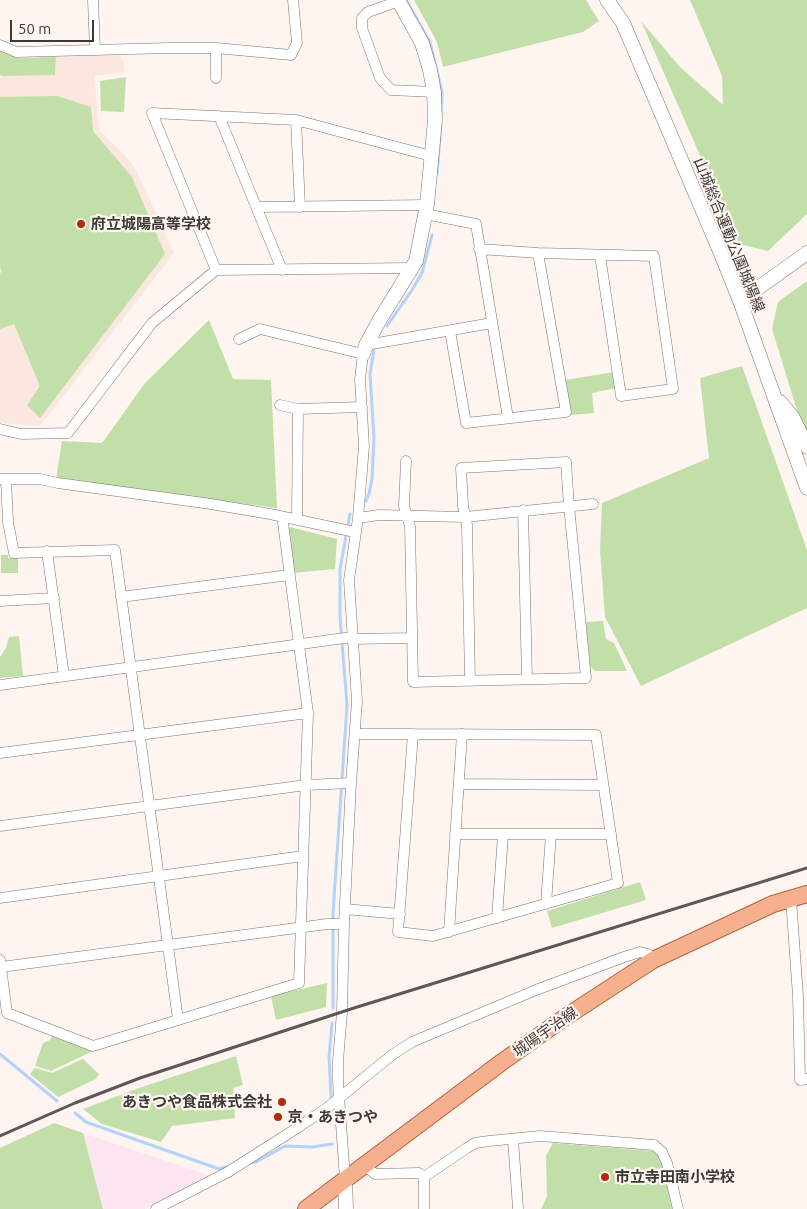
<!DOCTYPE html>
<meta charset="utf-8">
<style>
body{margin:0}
#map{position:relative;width:807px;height:1209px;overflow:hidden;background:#fef5f1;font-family:Ubuntu,sans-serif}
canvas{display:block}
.scale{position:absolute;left:10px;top:20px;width:84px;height:22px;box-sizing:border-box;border:2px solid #3d3937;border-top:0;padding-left:6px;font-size:15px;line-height:18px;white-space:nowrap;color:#3d3937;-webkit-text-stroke:4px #fef5f1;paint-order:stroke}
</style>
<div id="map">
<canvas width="807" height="1209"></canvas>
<div class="scale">50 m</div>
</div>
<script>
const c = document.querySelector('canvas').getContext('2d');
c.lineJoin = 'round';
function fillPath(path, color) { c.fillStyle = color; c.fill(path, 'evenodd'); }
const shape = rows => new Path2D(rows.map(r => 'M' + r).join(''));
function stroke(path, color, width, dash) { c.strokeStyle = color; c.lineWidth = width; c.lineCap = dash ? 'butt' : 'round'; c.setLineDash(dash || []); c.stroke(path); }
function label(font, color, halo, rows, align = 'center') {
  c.font = font + ' Ubuntu,"Noto Sans JP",sans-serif'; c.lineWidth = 4.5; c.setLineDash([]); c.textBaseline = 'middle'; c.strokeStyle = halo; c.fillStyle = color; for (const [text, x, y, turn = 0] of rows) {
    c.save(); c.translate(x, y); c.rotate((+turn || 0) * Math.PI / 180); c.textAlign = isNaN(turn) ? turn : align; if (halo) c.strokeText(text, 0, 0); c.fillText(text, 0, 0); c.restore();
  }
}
const industrial = shape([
 [83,1133,211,1176,145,1209,103,1209]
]);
const built = shape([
 [118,53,124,62,124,72,95,76,97,114,100,131,126,156,136,170,174,253,40,426,0,423,0,75,55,75,56,57]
]);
const green = shape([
 [414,0,586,0,599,21,583,32,443,67,437,42],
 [690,0,807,0,807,214,768,251,739,244,641,21,680,67,723,105,722,76],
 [0,50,17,58,56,57,55,75,3,76,0,75],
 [126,77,124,112,101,111,100,81],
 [57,96,91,107,93,131,132,177,165,254,40,418,27,405,40,386,14,324,0,329,0,273,2,272,0,267,0,97],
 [807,281,807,443,772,329,778,302],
 [209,320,233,379,271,380,277,508,56,479,62,441,102,443,145,383],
 [742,366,807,550,807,608,641,686,605,617,600,550,602,503,709,458,700,378],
 [614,372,616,388,592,393,594,413,571,415,565,380],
 [286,526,337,539,335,569,292,573],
 [1,555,8,555,8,558,18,557,18,573,1,573],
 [603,621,606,639,614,643,627,671,595,671,590,666,586,622],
 [19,636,23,676,0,678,0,657,6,648,9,637],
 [640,882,646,900,552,928,547,911],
 [327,983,326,1007,276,1020,271,996],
 [52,1036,93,1051,51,1071,35,1066,43,1043,50,1040],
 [236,1056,243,1085,233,1088,235,1118,172,1126,161,1142,102,1124,83,1109,139,1088],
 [83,1059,99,1074,96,1079,58,1097,30,1074,35,1068,52,1073],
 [54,1123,83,1133,103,1209,0,1209,0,1148],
 [553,1143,654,1151,659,1155,662,1163,672,1209,541,1209,547,1196,546,1156]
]);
const stream = shape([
 [406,0,430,42,442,92,441,114],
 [437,174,441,125],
 [387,326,412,290,422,273,432,235],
 [366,501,369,494,372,478,374,438,370,374,374,350],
 [333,1008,333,913,347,705,340,617,340,569,350,514],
 [0,1054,57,1101],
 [331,1097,329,1057,332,1023],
 [75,1113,86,1122,219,1169,230,1166],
 [248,1163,256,1162,285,1146,312,1147,332,1144]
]);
const street = shape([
 [93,0,95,50],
 [399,1,368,12,362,18,362,28,380,78,391,90,434,92],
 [0,45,16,52,170,48,216,48,291,55,297,43,293,0],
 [216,48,216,78],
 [219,116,282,270],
 [296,120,300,207],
 [256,207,427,205],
 [425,214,476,224,508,418],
 [479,249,538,253,654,256,673,389,621,396,600,255],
 [216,270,152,113,296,120,431,156],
 [450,331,466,423,566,412,538,253],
 [239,339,260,329,363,354,360,379,364,446,358,518,349,580,357,701,351,783,344,924,342,1012,338,1061,338,1082,345,1179],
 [366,345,492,323],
 [280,405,298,409],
 [0,429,21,434,68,433,152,323,216,270,412,268],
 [406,461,404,506,410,526,413,682,586,678,569,506,566,462,461,468,463,506,467,525,470,681],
 [1,479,40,479,58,483,211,504,270,514,355,532],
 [6,479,8,522,14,553,115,550,178,1020],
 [523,510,527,679],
 [358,518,379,515,465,517,593,504],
 [297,519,298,409,362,407],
 [47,551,64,676],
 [121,597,289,575],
 [0,601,54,598],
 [352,639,411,638],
 [0,685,352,637],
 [355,734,413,734,596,735,618,883,433,936,398,932,413,734],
 [0,753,308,713],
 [459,784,603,785],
 [0,826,306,785,351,783],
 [455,834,611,834],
 [0,898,303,856],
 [791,899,798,996,800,1080,807,1079],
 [546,904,551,834],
 [345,909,400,914],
 [497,918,503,835],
 [449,932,462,734],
 [0,960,7,1013,93,1046,299,983,308,713,283,523],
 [1,967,327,924,344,924],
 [513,1139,518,1208],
 [364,1165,375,1174,419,1173,424,1177],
 [156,1209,228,1172,294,1130,327,1108,392,1055,412,1042,536,990,624,957,640,952,648,954,653,960],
 [424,1209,424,1177,467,1148,475,1143,489,1141,540,1136,654,1145,662,1152,667,1163,678,1209]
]);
const secondary = shape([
 [607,0,623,23,722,256,740,301,807,488],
 [740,301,807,253],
 [363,354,366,345,379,321,416,261,427,205,435,120,434,92,430,70,422,43,398,0],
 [780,402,793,418,807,447],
 [345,1179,346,1209]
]);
const primary = shape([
 [306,1209,502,1062,564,1018,653,960,773,904,807,894]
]);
const rail = shape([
 [0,1136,75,1103,140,1078,354,1008,807,868]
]);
const markers = [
 [81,224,5,"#b62b0b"],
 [282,1102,5,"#b62b0b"],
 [278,1117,5,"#b62b0b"],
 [605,1177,5,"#b62b0b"]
];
const poiNames = [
 ["府立城陽高等学校",91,224],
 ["あきつや食品株式会社",272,1102,"right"],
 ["京・あきつや",288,1117],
 ["市立寺田南小学校",615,1177]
];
const streetNames = [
 ["山城総合運動公園城陽線",729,235,68],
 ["城陽宇治線",545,1032,-35]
];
fillPath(industrial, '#fee6f0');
fillPath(built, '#fae7df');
fillPath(green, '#c2dfaa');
stroke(stream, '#b3d3fa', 3);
stroke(street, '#7c726e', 11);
stroke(secondary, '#7c726e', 15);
stroke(primary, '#b1653e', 18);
stroke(street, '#fff', 10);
stroke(secondary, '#fff', 14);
stroke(primary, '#f5b08e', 16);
stroke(rail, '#5d5855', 3);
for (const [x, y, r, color] of markers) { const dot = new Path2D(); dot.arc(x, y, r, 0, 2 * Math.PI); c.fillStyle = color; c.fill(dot); stroke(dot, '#fef5f1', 2); }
label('bold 15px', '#3d3937', '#fef5f1', poiNames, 'left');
label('15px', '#3d3937', '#fef5f1', streetNames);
</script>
